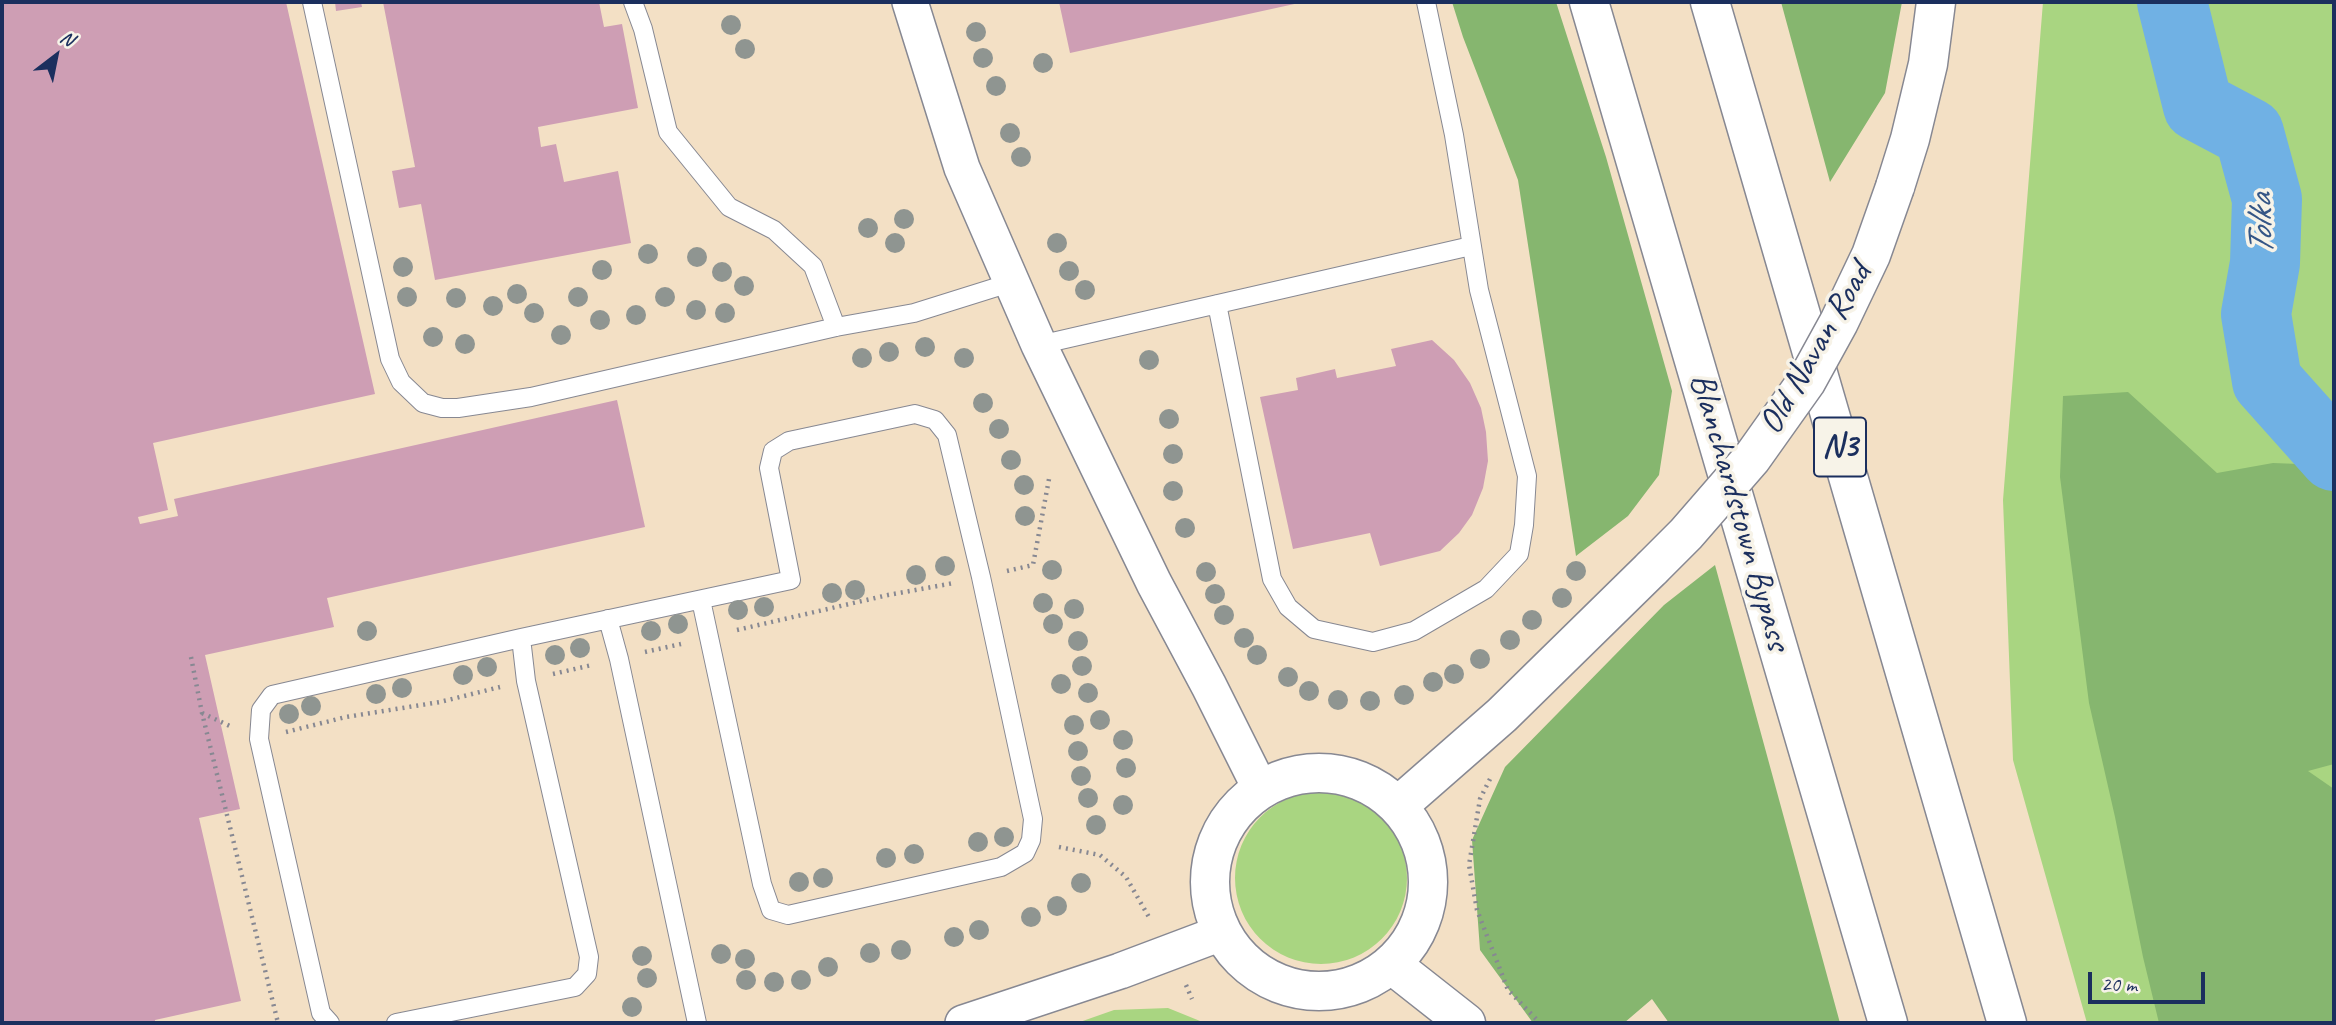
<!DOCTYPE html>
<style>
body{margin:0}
#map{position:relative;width:2336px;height:1025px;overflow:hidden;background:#f3e0c5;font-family:Caveat,sans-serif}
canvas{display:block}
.frame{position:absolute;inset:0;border:4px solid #1b2f5e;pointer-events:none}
.north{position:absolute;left:21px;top:21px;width:70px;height:70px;-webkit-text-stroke:5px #f7f3e8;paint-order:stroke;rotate:32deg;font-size:19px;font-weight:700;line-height:28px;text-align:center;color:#1b2f5e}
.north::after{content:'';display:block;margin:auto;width:24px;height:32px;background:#1b2f5e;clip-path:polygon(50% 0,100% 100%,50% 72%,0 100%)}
.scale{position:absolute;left:2088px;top:972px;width:117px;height:32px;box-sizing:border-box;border:4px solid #1b2f5e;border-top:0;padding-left:9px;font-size:21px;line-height:24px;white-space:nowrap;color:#1b2f5e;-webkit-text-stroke:5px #f7f3e8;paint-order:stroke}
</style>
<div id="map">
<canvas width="2336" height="1025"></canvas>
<div class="frame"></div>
<div class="north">N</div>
<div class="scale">20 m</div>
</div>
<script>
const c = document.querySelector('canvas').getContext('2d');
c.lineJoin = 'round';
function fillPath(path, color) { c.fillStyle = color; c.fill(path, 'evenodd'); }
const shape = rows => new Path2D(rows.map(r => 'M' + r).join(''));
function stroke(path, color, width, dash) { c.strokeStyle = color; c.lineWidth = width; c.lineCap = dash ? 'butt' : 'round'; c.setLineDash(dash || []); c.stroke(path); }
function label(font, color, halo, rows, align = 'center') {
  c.font = font + ' Caveat,sans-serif'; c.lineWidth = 7; c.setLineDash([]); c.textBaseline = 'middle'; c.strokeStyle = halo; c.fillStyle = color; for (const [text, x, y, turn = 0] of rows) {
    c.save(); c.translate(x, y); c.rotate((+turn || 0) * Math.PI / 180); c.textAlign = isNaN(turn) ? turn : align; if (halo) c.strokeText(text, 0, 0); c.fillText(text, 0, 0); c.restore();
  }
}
const green = shape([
 [2043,2,2334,2,2334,1023,2087,1023,2013,760,2003,500],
 '1235 878a86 86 0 1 1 172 0a86 86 0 1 1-172 0Z',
 [1168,1008,1205,1023,1077,1023,1114,1010]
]);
const forest = shape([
 [1452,2,1556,2,1606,157,1672,391,1659,475,1628,516,1576,556,1518,180,1463,37],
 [1781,2,1902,2,1885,93,1830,182],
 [2128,392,2217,473,2273,463,2324,465,2334,477,2334,764,2308,771,2334,789,2334,1023,2159,1023,2143,957,2115,817,2089,703,2060,477,2063,396],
 [1715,565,1840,1023,1669,1023,1652,999,1624,1023,1533,1023,1480,950,1472,840,1505,767,1664,605]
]);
const river = shape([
 [2172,2,2198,106,2249,133,2267,199,2265,263,2256,314,2267,381,2334,456]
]);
const building = shape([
 [2,2,286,2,375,394,153,443,168,510,138,517,140,524,178,516,174,499,617,400,645,527,327,598,334,627,205,655,240,809,199,818,241,1001,155,1020,155,1023,2,1023],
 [335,2,361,2,362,7,336,11],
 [383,2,599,2,604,27,622,24,638,108,538,127,541,147,556,144,564,182,618,171,631,243,435,280,421,204,399,208,392,171,415,167],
 [1059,2,1299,2,1299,3,1070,53],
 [1432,340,1454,360,1470,383,1481,408,1486,432,1488,461,1483,488,1472,515,1459,533,1440,551,1380,566,1370,533,1293,549,1260,397,1298,390,1296,378,1335,369,1337,378,1396,366,1391,349]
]);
const path = shape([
 [1007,571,1033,565,1049,479],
 [737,630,888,595,954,583],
 [645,652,681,644],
 [191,657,202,713,278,1023],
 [553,674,592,665],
 [202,713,232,727],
 [286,732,346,717,440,702,500,687],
 [1490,779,1480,799,1469,865,1477,910,1508,990,1540,1023],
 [1059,847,1100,855,1126,877,1150,919],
 [1186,985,1192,999]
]);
const lane = shape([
 [312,2,390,359,401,382,423,403,442,408,458,408,531,397,836,327,914,313,1013,282],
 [633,2,643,29,668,132,729,207,774,230,813,266,836,327],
 [1217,304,1272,579,1288,607,1314,629,1373,642,1414,631,1486,589,1519,554,1524,525,1527,476,1479,290,1454,135,1426,2],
 [1039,345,1471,246],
 [608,619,619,659,697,1023],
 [330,1023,321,1013,259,739,261,710,272,695,521,638,791,580,769,468,773,451,789,441,915,414,935,420,947,435,981,577,1033,819,1031,840,1025,853,1001,867,788,915,771,910,762,884,701,600],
 [396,1023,575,987,587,974,589,957,526,681,521,638]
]);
const street = shape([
 [910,2,962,168,1039,345,1154,583,1209,686,1260,788],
 [963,1023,1120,971,1221,933]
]);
const secondary = shape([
 [1895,187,1910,139,1928,64,1936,2],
 '1210 882a109 109 0 1 1 218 0a109 109 0 1 1-218 0Z',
 [1398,806,1502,715,1652,568],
 [1391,964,1466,1023]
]);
const highway = shape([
 [1589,2,1888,1023],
 [1710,2,2007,1023]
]);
const secondaryBridge = shape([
 [1652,568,1686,534,1752,458,1806,382,1839,322,1871,255,1895,187]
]);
const trees = [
 [731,25],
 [976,32],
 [745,49],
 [983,58],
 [1043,63],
 [996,86],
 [1010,133],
 [1021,157],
 [904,219],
 [868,228],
 [895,243],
 [1057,243],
 [648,254],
 [697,257],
 [403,267],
 [602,270],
 [1069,271],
 [722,272],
 [744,286],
 [1085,290],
 [517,294],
 [407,297],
 [578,297],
 [665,297],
 [456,298],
 [493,306],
 [696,310],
 [534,313],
 [725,313],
 [636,315],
 [600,320],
 [561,335],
 [433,337],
 [465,344],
 [925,347],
 [889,352],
 [862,358],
 [964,358],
 [1149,360],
 [983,403],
 [1169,419],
 [999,429],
 [1173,454],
 [1011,460],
 [1024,485],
 [1173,491],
 [1025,516],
 [1185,528],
 [945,566],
 [1052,570],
 [1576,571],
 [1206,572],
 [916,575],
 [855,590],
 [832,593],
 [1215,594],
 [1562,598],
 [1043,603],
 [764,607],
 [1074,609],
 [738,610],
 [1224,615],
 [1532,620],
 [678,624],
 [1053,624],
 [367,631],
 [651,631],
 [1244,638],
 [1510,640],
 [1078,641],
 [580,648],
 [555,655],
 [1257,655],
 [1480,659],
 [1082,666],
 [487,667],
 [1454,674],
 [463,675],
 [1288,677],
 [1433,682],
 [1061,684],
 [402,688],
 [1309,691],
 [1088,693],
 [376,694],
 [1404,695],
 [1338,700],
 [1370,701],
 [311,706],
 [289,714],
 [1100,720],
 [1074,725],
 [1123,740],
 [1078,751],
 [1126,768],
 [1081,776],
 [1088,798],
 [1123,805],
 [1096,825],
 [1004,837],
 [978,842],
 [914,854],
 [886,858],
 [823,878],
 [799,882],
 [1081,883],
 [1057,906],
 [1031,917],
 [979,930],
 [954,937],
 [901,950],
 [870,953],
 [721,954],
 [642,956],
 [745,959],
 [828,967],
 [647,978],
 [746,980],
 [801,980],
 [774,982],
 [632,1007]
];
const shields = [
 [1840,447,52]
];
const shieldNames = [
 ["N3",1840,447]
];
const streetNames = [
 ["Old Navan Road",1816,349,-60],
 ["Blanchardstown Bypass",1739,512,74]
];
const waterNames = [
 ["Tolka",2262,225,-91]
];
fillPath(green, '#a9d581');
fillPath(forest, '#86b66f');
stroke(river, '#70b1e4', 70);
fillPath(building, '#ce9eb4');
stroke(lane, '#878892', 20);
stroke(street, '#878892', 38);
stroke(secondary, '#878892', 41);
stroke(highway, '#878892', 41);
stroke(path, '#878892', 4.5, [2, 5]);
stroke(lane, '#fff', 18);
stroke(street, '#fff', 35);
stroke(secondary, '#fff', 38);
stroke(highway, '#fff', 38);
stroke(secondaryBridge, '#878892', 41, []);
stroke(secondaryBridge, '#fff', 38);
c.fillStyle = '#8f9591';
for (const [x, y] of trees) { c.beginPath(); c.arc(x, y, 10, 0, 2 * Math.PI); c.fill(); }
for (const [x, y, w] of shields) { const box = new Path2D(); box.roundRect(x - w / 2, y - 29.5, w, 59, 5); c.fillStyle = '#f7f3e8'; c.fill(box); stroke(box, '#1b2f5e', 2); }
label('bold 33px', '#1b2f5e', null, shieldNames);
label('35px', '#1b2f5e', '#f7f3e8', streetNames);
label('italic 37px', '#355686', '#f7f3e8', waterNames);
</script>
